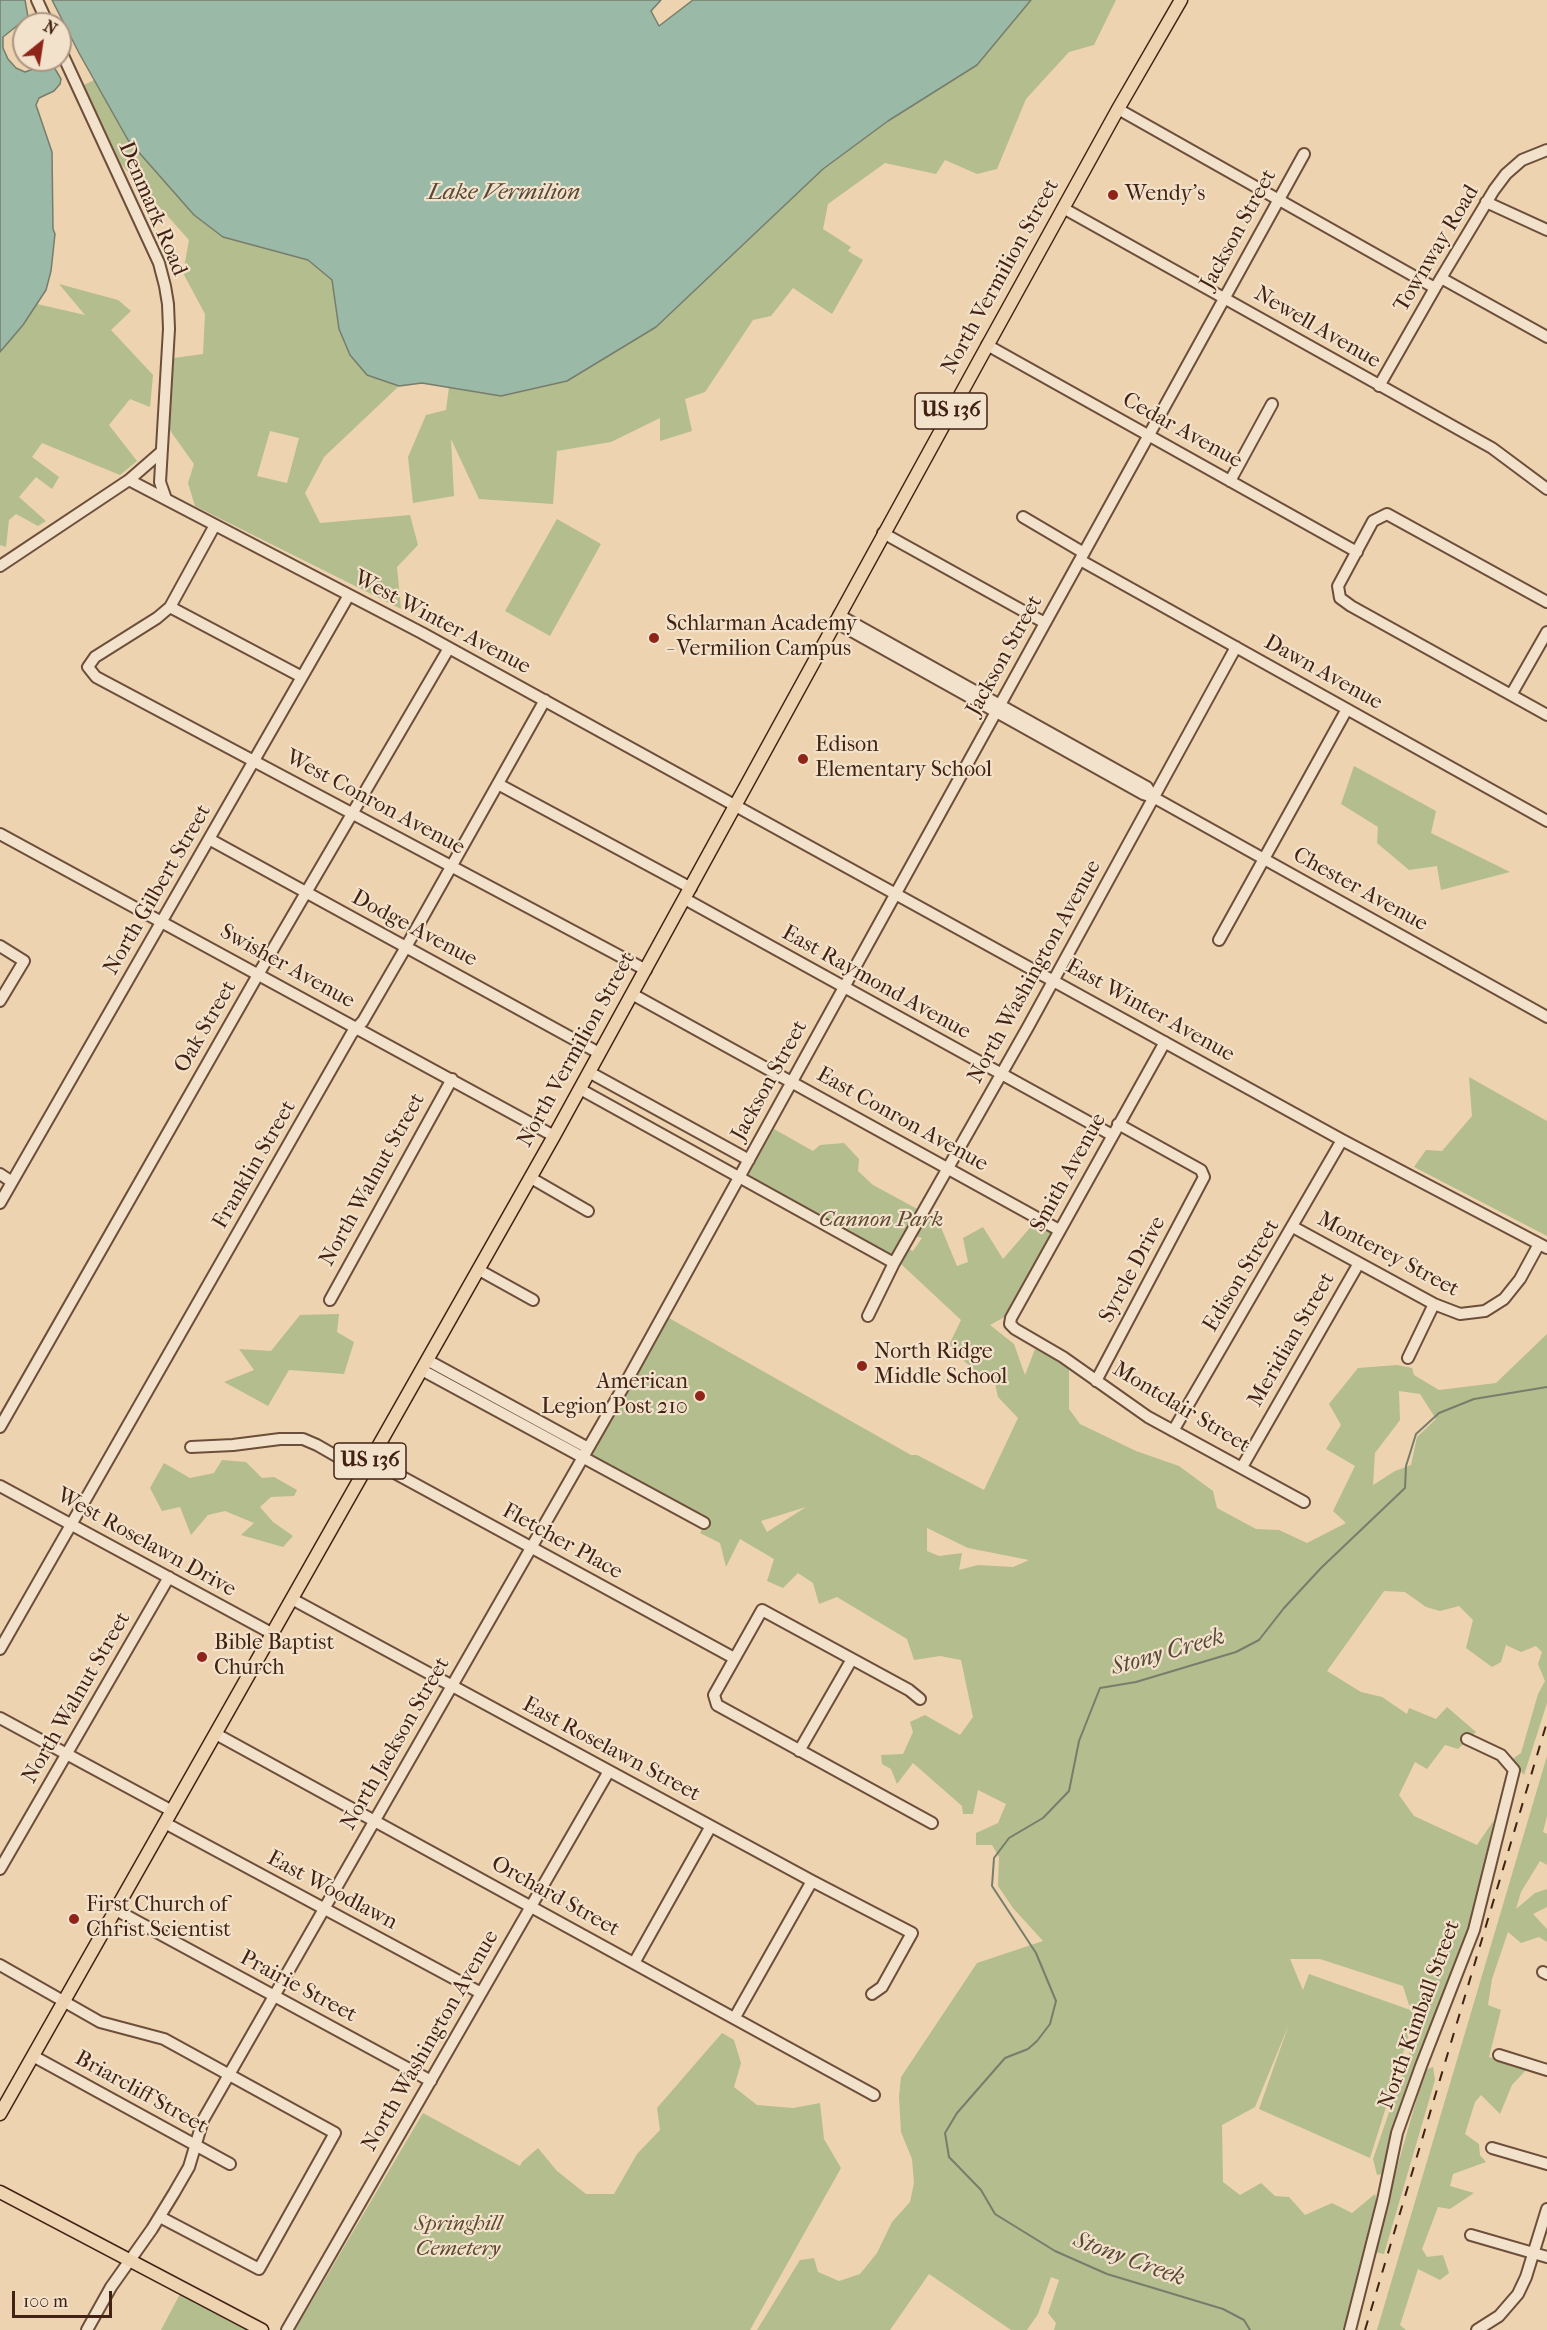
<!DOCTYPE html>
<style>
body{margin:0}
#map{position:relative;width:1547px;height:2330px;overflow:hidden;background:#edd3af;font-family:"IM FELL French Canon",serif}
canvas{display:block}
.north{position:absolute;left:12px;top:12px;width:60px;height:60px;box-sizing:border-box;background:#f3e2cb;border:2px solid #ac9582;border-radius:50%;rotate:30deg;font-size:16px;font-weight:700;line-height:24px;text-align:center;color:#422214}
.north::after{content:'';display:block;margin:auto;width:21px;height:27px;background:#8f2418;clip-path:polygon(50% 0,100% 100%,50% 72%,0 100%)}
.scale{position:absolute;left:12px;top:2291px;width:100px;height:27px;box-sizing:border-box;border:3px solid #422214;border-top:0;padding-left:8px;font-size:18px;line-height:21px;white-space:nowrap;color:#422214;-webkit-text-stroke:4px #f3e2cb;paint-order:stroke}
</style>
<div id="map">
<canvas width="1547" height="2330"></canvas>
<div class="north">N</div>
<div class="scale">100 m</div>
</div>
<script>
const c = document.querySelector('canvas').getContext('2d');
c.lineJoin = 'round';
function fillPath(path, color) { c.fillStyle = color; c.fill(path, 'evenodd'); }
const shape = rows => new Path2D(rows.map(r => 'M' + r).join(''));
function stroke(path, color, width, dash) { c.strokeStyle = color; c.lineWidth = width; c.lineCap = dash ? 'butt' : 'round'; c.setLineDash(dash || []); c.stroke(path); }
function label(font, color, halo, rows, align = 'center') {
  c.font = font + ' "IM FELL French Canon",serif'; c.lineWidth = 4.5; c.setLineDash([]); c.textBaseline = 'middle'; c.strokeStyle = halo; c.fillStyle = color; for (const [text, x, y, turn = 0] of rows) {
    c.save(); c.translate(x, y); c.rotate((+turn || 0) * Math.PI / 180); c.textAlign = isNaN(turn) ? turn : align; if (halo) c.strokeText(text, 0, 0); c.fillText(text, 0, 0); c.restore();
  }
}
const green = shape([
 [1031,0,1116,0,1094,45,1069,52,1026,99,997,169,977,174,945,160,936,174,885,163,828,204,823,229,851,247,848,251,863,260,832,314,793,288,771,316,753,320,705,392,685,399,692,431,660,441,660,418,611,442,557,451,553,504,479,499,451,439,454,496,413,503,408,457,426,415,446,410,449,387,501,396,656,327,823,169,888,121,977,65],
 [94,80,128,140,194,215,223,237,308,260,332,280,339,329,367,375,399,386,324,457,305,493,320,523,410,515,418,545,397,567,401,609,195,506,188,483,194,464,169,429,174,358,203,354,205,314,183,273,189,240,121,164,84,85],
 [270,431,299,438,287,483,257,476],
 [59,284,118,300,131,311,111,330,153,375,150,407,130,399,109,425,137,461,120,475,42,443,32,457,59,477,52,489,36,477,19,497,46,521,38,526,16,514,9,520,6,547,0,545,0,352,23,325,37,304,85,315],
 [557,519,601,544,550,636,505,611],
 [1354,766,1436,811,1431,833,1510,872,1441,890,1437,866,1409,870,1377,843,1378,827,1341,804],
 [1469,1077,1547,1121,1547,1236,1414,1167,1426,1150,1442,1151,1472,1116],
 [774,1129,813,1151,820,1145,844,1143,859,1159,858,1171,873,1185,921,1211,896,1254,888,1256,751,1179,748,1175],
 [926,1217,940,1225,957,1266,968,1262,963,1238,983,1227,1003,1259,1035,1222,1052,1232,1008,1315,990,1325,1014,1344,1025,1375,1035,1349,1048,1354,1069,1368,1069,1409,1080,1424,1136,1451,1179,1466,1213,1491,1217,1508,1256,1529,1279,1530,1307,1543,1346,1523,1333,1511,1355,1466,1326,1449,1341,1425,1329,1404,1358,1368,1397,1365,1412,1368,1414,1375,1439,1390,1496,1383,1547,1334,1547,1703,1524,1775,1511,1760,1521,1753,1538,1694,1545,1681,1538,1664,1542,1652,1536,1646,1521,1652,1506,1645,1501,1662,1492,1667,1466,1648,1473,1620,1459,1606,1440,1611,1426,1607,1405,1592,1384,1591,1327,1671,1361,1692,1382,1697,1407,1714,1409,1708,1436,1719,1447,1707,1476,1732,1458,1749,1445,1745,1427,1769,1415,1762,1399,1795,1414,1816,1477,1845,1494,1820,1466,1942,1386,2173,1377,2175,1373,2159,1424,2010,1409,2005,1403,1986,1320,1959,1290,1959,1303,1990,1309,1974,1416,2012,1370,2158,1259,2109,1289,2024,1255,2107,1222,2125,1223,2182,1240,2195,1261,2183,1275,2196,1289,2197,1305,2215,1332,2203,1352,2213,1375,2194,1382,2220,1425,2070,1433,2067,1435,2080,1384,2254,1366,2250,1343,2330,1054,2330,1056,2323,1048,2313,1059,2280,1051,2277,1038,2314,1027,2330,1011,2330,929,2274,890,2330,757,2330,800,2260,814,2258,818,2272,839,2281,860,2274,877,2253,892,2222,910,2202,914,2183,912,2159,901,2132,899,2097,901,2077,977,1963,1043,1941,1013,1908,998,1886,999,1857,992,1845,976,1845,976,1833,998,1823,1006,1804,978,1790,973,1814,963,1814,962,1806,913,1763,897,1784,891,1769,882,1764,881,1755,903,1754,913,1732,910,1722,925,1715,960,1735,973,1717,961,1660,940,1656,914,1660,907,1639,837,1597,819,1604,813,1583,798,1573,783,1588,767,1581,774,1559,740,1539,726,1567,720,1543,700,1533,708,1521,591,1457,669,1318,911,1455,917,1455,984,1490,1018,1418,998,1397,994,1379,979,1374,948,1347,961,1320,901,1264,908,1249,913,1251,922,1238,915,1236],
 [1399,1391,1420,1394,1436,1419,1417,1437,1411,1465,1395,1471,1373,1485,1375,1453,1400,1420],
 [806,1507,767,1532,761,1521],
 [927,1528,968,1548,1029,1560,1013,1567,978,1565,959,1570,962,1553,939,1556,927,1551],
 [339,1314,337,1332,354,1342,344,1374,289,1370,268,1406,224,1382,254,1370,239,1349,271,1351,300,1315],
 [222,1460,246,1462,262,1478,274,1477,297,1490,294,1496,271,1497,260,1507,273,1522,293,1536,283,1547,241,1535,254,1523,225,1511,208,1515,191,1535,180,1507,162,1511,150,1488,164,1463,190,1478,214,1473],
 [1547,1756,1547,1816,1543,1832,1547,1834,1547,1865,1540,1861,1521,1892,1516,1909,1535,1893,1547,1889,1547,1907,1533,1914,1547,1929,1547,1942,1539,1937,1521,1943,1508,1932,1492,1979,1488,2005,1501,2010,1489,2057,1527,2069,1512,2085,1500,2114,1481,2095,1475,2102,1465,2134,1479,2144,1480,2155,1486,2162,1453,2174,1450,2186,1474,2193,1450,2209,1438,2207,1422,2249,1427,2257,1443,2255,1449,2273,1440,2280,1418,2269,1400,2325,1406,2330,1377,2330],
 [722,2033,734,2040,741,2063,734,2087,757,2105,793,2108,820,2103,824,2139,841,2168,750,2330,295,2330,423,2113,520,2166,522,2162,538,2148,557,2171,586,2194,614,2194,637,2154,660,2130,657,2108],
 [180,2294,248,2330,161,2330]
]);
const water = shape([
 [0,0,25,0,28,17,3,37,3,48,8,59,16,68,25,72,47,64,54,67,61,79,60,84,54,91,39,98,36,105,52,152,53,229,55,234,51,271,46,290,23,325,0,352,0,0],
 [52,0,661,0,651,11,659,26,693,0,1031,0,977,65,888,121,823,169,656,327,567,381,501,396,422,383,399,386,367,375,350,355,339,329,332,280,308,260,223,237,194,215,128,140,79,53,52,0]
]);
const stream = shape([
 [1250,2330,1244,2320,1223,2309,1107,2274,1055,2251,995,2214,981,2190,949,2157,945,2133,957,2113,1005,2058,1028,2049,1037,2041,1050,2024,1056,2001,1036,1953,992,1886,994,1858,1009,1838,1043,1818,1069,1791,1079,1741,1100,1688,1136,1682,1236,1652,1259,1640,1284,1608,1321,1568,1405,1488,1406,1466,1416,1434,1439,1413,1474,1399,1547,1387]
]);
const minor = shape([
 [37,0,48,24],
 [60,49,159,263,165,286,168,304,169,329,160,482,166,499],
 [1118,109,1435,288],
 [1486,202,1547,230],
 [1063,208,1492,448,1547,489],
 [1441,278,1547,337],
 [987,345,1357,552],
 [1379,386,1435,288,1494,190,1506,174,1522,160,1547,150],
 [129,480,422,633,1342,1140,1547,1248],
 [1230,481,1272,404],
 [1023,517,1084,553],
 [215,525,170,607,157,618,95,657,88,667,96,677,646,970],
 [883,533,1045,623],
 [1080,560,1547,821],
 [0,566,129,480,160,453],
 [1547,602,1387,514,1373,521,1338,586,1340,598,1351,606,1547,715],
 [170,607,302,677],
 [839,615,1147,787,1153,797],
 [835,622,1143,794,1153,797,1547,1017],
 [1511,695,1547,632],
 [498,784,691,888],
 [0,834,554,1136],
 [209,839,599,1053],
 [685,899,1112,1135],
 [1219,940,1347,709],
 [0,946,24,961,0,1001],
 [632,994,1059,1230],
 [1165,1042,1011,1318,1010,1324,1015,1329,1063,1357,1148,1417,1304,1502],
 [589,1072,749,1160],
 [580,1089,894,1263],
 [0,1174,12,1182],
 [531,1178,588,1211],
 [0,1203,349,595],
 [1293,1227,1434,1304,1460,1314,1485,1311,1504,1299,1520,1279,1539,1244],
 [479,1270,533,1300],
 [330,1300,452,1079],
 [868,1316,894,1263,1028,1027,1236,647],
 [1408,1358,1434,1304],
 [427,1360,588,1448],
 [422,1370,704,1523],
 [1096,1381,1204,1177,1201,1170,1118,1124],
 [0,1427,259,973,449,648],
 [1173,1431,1342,1140],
 [191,1447,233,1445,280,1439,303,1439,317,1445,364,1472],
 [371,1460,734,1658],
 [1242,1467,1359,1263],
 [0,1486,273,1634],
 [292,1599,812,1881,912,1933,882,1987,872,1994],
 [0,1649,352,1033,363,1021,406,947,545,700],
 [920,1699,909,1690,762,1610,714,1695,717,1705,932,1823],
 [0,1718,172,1811],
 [216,1734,874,2095],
 [799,1751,852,1659],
 [165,1823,481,1993],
 [0,1869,169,1577],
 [116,1910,431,2081],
 [634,1963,711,1826],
 [0,1965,100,2022,164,2039,335,2133,259,2269,160,2217],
 [1543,1972,1547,1974],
 [735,2017,812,1881],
 [1499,2055,1547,2070],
 [33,2056,230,2164],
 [1492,2148,1547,2164],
 [1471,2235,1547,2257],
 [87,2330,111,2287,152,2229,174,2193,189,2167,203,2120,625,1384,1304,154],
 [287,2330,609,1771],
 [1350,2330,1383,2200,1397,2133,1421,2066,1474,1930,1514,1770,1501,1755,1467,1739],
 [1477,2330,1499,2316,1518,2294,1526,2277,1547,2209]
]);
const major = shape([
 [0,2114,554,1136,980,359,1118,109,1181,0],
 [0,2192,262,2330]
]);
const rail = shape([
 [1365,2330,1547,1722]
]);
const markers = [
 [1113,195,6,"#8f2418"],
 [654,638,6,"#8f2418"],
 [803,759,6,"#8f2418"],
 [862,1366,6,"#8f2418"],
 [700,1396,6,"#8f2418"],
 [202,1657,6,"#8f2418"],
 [74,1919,6,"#8f2418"]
];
const shields = [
 [951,411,72],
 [370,1461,72]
];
const shieldNames = [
 ["US 136",951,411],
 ["US 136",370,1461]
];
const poiNames = [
 ["Wendy's",1125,195],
 ["Schlarman Academy",666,625],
 ["- Vermilion Campus",666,650],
 ["Edison",815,746],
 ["Elementary School",815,771],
 ["North Ridge",874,1353],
 ["Middle School",874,1378],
 ["American",688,1383,"right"],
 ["Legion Post 210",688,1408,"right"],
 ["Bible Baptist",214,1644],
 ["Church",214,1669],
 ["First Church of",86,1906],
 ["Christ Scientist",86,1931]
];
const streetNames = [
 ["Denmark Road",152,209,67],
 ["Jackson Street",1239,230,-61],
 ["Townway Road",1437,249,-59],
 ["North Vermilion Street",1001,277,-61],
 ["Newell Avenue",1317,328,30],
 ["Cedar Avenue",1182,431,29],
 ["West Winter Avenue",442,623,28],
 ["Jackson Street",1005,656,-61],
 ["Dawn Avenue",1323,673,29],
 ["West Conron Avenue",375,803,28],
 ["North Gilbert Street",158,890,-60],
 ["Chester Avenue",1360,890,29],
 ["Dodge Avenue",414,929,28],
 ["Swisher Avenue",287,967,29],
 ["North Washington Avenue",1035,972,-61],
 ["East Raymond Avenue",876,983,29],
 ["East Winter Avenue",1150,1011,29],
 ["Oak Street",206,1027,-60],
 ["North Vermilion Street",577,1050,-61],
 ["Jackson Street",770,1081,-61],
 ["East Conron Avenue",902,1120,29],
 ["Franklin Street",255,1165,-60],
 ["Smith Avenue",1069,1173,-61],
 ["North Walnut Street",373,1180,-61],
 ["Monterey Street",1388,1255,28],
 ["Syrcle Drive",1133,1270,-62],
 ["Edison Street",1242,1276,-59],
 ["Meridian Street",1292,1340,-60],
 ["Montclair Street",1181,1408,31],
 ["Fletcher Place",562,1542,29],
 ["West Roselawn Drive",146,1543,29],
 ["North Walnut Street",77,1698,-60],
 ["North Jackson Street",396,1744,-60],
 ["East Roselawn Street",611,1750,28],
 ["East Woodlawn",332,1891,28],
 ["Orchard Street",555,1897,29],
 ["Prairie Street",298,1987,28],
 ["North Kimball Street",1420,2015,-70],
 ["North Washington Avenue",431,2041,-60],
 ["Briarcliff Street",141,2093,29]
];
const parkNames = [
 ["Cannon Park",881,1221],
 ["Springhill",458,2225],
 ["Cemetery",458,2250]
];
const waterNames = [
 ["Lake Vermilion",504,193],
 ["Stony Creek",1168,1653,-16],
 ["Stony Creek",1129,2260,20]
];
fillPath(green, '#b4bd8d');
fillPath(water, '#9ab9a6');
stroke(water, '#777d6c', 1.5);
stroke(stream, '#777d6c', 2);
stroke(minor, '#6d4e3b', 14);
stroke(major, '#422214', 15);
stroke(minor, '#f3e2cb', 10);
stroke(major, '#edd3af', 12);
stroke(rail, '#422214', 2, [10, 10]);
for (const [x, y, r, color] of markers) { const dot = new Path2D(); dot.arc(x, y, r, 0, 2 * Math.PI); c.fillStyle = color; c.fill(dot); stroke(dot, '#f3e2cb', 2); }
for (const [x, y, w] of shields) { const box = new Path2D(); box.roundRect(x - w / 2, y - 18, w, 36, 4.5); c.fillStyle = '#f3e2cb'; c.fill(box); stroke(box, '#422214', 1.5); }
label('bold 21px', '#422214', null, shieldNames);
label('22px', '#422214', '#f3e2cb', poiNames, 'left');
label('22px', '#422214', '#f3e2cb', streetNames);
label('italic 22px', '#5e4932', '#f3e2cb', parkNames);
label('italic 24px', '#584838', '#f3e2cb', waterNames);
</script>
